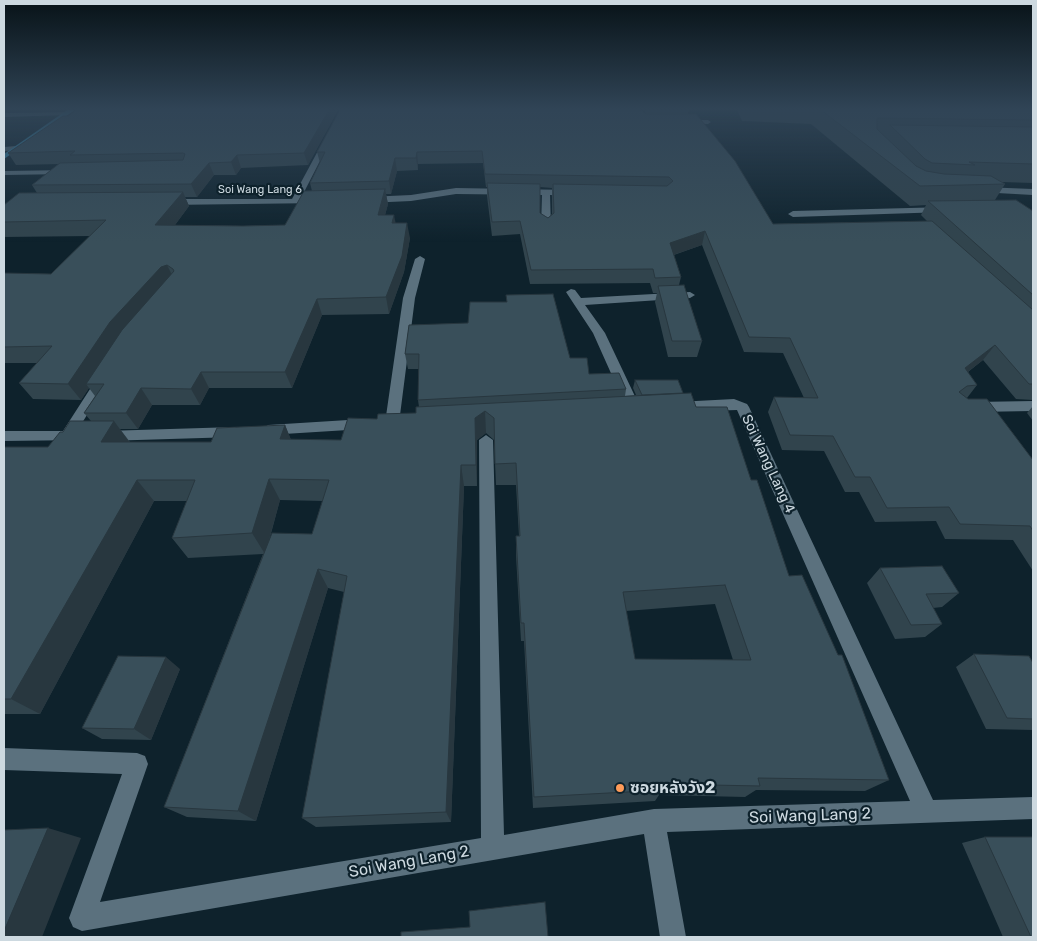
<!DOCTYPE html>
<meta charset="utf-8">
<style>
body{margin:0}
#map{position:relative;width:1037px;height:941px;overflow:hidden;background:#0e222c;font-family:Rubik,sans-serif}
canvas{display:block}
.frame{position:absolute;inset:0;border:5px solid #cdd9e0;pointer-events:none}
</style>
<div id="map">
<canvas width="1037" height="941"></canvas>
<div class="frame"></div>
</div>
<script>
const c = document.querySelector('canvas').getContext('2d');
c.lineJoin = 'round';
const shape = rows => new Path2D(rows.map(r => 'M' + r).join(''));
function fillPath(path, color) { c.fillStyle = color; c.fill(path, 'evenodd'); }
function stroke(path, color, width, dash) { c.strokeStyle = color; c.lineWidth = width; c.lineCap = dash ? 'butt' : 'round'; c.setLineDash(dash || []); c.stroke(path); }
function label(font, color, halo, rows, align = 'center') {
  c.font = font + ' Rubik,"Noto Sans Thai",sans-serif'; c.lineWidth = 4.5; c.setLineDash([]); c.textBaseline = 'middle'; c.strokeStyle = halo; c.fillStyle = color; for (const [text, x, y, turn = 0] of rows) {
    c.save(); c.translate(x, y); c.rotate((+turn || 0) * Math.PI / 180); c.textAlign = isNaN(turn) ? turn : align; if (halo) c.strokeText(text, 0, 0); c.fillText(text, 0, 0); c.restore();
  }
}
const minor = shape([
 [340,110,346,110,301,198,317,198,321,201,320,203,167,205,163,202,167,199,292,199,340,110],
 [66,112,68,115,4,117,4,113,66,112],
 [683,120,708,120,711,122,708,124,681,123,683,120],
 [16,146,19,146,19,150,4,151,4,147,16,146],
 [70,170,71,172,67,174,4,175,4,171,70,170],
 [982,187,1033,189,1033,195,979,192,978,190,982,187],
 [456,188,571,190,575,193,571,196,550,195,551,227,546,230,541,227,542,195,456,194,411,201,367,203,363,200,367,197,411,195,456,188],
 [948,207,949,209,945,212,793,217,788,214,793,211,948,207],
 [420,256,425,259,415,298,399,423,392,428,385,423,403,298,415,259,420,256],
 [571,289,575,290,581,298,690,292,695,295,690,298,585,305,605,333,641,409,639,412,634,414,627,409,593,333,566,292,571,289],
 [104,374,110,378,77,431,84,436,82,440,4,441,4,431,63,431,99,375,104,374],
 [734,399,747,404,749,407,933,800,1033,797,1033,819,667,832,686,937,660,937,644,834,82,931,73,927,69,918,122,774,4,770,4,748,137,753,145,756,148,764,100,902,481,838,479,440,486,435,493,440,504,835,654,809,910,801,737,410,677,412,670,407,677,402,734,399],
 [1033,401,1033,411,975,412,968,407,975,402,1033,401],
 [364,419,371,424,364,429,268,435,261,430,268,425,364,419],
 [235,427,242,432,235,437,105,441,98,436,105,431,235,427]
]);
const major = shape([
 [67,110,75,110,4,159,4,154,67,110]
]);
const wall = shape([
 [77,110,338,110,308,165,241,168,236,175,214,175,197,197,185,197,189,206,175,225,243,226,285,225,312,191,310,183,320,163,317,152,641,111,646,114,644,110,689,110,688,114,773,224,927,221,921,215,926,205,910,206,811,124,742,121,737,110,1033,110,1033,183,1002,182,1005,184,995,200,1033,211,1033,400,1016,399,983,360,968,372,977,385,967,398,1033,460,1033,571,1013,540,945,539,936,521,875,522,859,492,845,492,824,451,782,450,768,412,774,397,804,398,783,353,744,352,702,245,674,255,681,277,679,285,702,341,697,357,668,357,655,302,657,293,653,293,650,283,530,284,520,234,492,236,487,196,487,187,486,187,483,163,418,164,418,170,397,171,391,194,386,194,388,204,385,215,395,223,410,238,404,272,389,314,322,315,292,388,209,388,200,405,152,405,138,429,120,429,130,442,211,442,285,425,291,440,341,440,377,419,416,413,419,407,418,400,419,369,408,369,405,354,409,325,570,358,589,374,626,389,625,396,636,395,633,388,635,380,683,393,696,407,751,480,789,576,889,780,865,791,756,790,745,797,659,795,655,801,533,808,524,641,521,641,516,556,516,536,519,536,516,485,496,485,494,440,486,433,477,440,477,486,464,486,451,822,316,827,302,818,344,592,328,588,256,821,187,817,164,807,263,554,188,558,172,538,187,501,154,501,40,714,4,714,4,447,48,447,63,432,91,421,84,413,95,396,89,388,81,400,33,399,19,383,37,363,4,363,4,273,51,274,90,236,4,237,4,205,37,193,32,185,59,164,16,165,8,153,68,116],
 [540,187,552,188,552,214,548,218,540,213],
 [280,500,323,501,312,534,269,541],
 [715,604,733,660,635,659,626,611],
 [1033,406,1033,421,1027,413],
 [880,568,959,593,942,607,933,608,942,624,925,637,895,639,867,583],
 [974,654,1033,663,1033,730,986,729,956,667],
 [180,669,151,740,102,739,82,728],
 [985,837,1033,937,1003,937,962,843]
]);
const shadedWall = shape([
 [329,110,338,110,308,165,304,153],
 [417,152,418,164,418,170,416,158],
 [237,155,241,168,236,175,231,162],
 [395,158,397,171,391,194,389,181],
 [209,163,214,175,197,197,191,184],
 [385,189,388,204,381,230,378,215],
 [183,192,189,206,163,241,155,225],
 [394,215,397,230,392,223],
 [407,223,410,238,404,272,389,314,386,297],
 [705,231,702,245,667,257,670,243],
 [167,265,175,281,86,384,89,388,81,400,68,384,110,322,161,267],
 [317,299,322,315,292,388,285,372],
 [995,345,983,360,953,383,965,368],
 [201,372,209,388,200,405,191,389],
 [141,388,152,405,138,429,126,413],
 [485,411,486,433,477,440,477,486,476,465,475,418],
 [114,421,130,443,101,442],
 [285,425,294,447,280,439],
 [461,465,464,486,451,822,446,812],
 [269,479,280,500,265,554,252,533],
 [137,480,154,501,40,714,11,699],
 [318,569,328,588,256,821,238,811],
 [166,657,180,669,151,740,134,729],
 [48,828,81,838,42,937,4,937,4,931]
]);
const building = shape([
 [77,110,329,110,304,153,237,155,231,162,209,163,191,184,32,185,60,163,183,160,185,154,183,153,70,155,75,151,8,153,63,116,68,116,77,110],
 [340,110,640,110,646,114,696,114,735,161,773,224,932,221,1033,310,1033,384,1029,384,995,345,965,368,977,385,967,386,959,392,968,399,987,399,1033,460,1033,531,1030,526,960,524,949,507,887,508,870,477,855,477,833,436,790,435,774,397,818,398,790,338,749,337,705,231,670,243,681,277,655,278,653,269,531,270,520,221,492,222,487,183,540,184,540,213,548,218,554,213,553,184,667,186,673,181,669,177,485,174,482,151,417,152,416,158,395,158,389,181,310,183,325,152,317,152,340,110],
 [821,110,1033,110,1033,120,877,118,877,129,916,166,926,171,944,174,991,176,1005,184,920,186,821,110],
 [890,125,1033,127,1033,164,969,162,975,165,932,163,925,159,890,125],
 [385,189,378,215,394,215,392,223,407,223,402,256,386,297,317,299,285,372,201,372,191,389,141,388,126,413,84,413,104,384,86,384,122,330,174,271,173,269,167,265,161,267,110,322,68,384,19,383,52,346,4,347,4,273,51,274,106,220,4,222,4,205,19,193,183,192,155,225,243,226,285,225,304,191,385,189],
 [1016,200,1033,211,1033,295,928,201,1016,200],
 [684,285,702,341,672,341,658,286,684,285],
 [553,294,570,358,587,358,589,374,619,373,626,389,418,400,419,354,405,354,409,325,468,323,470,302,507,302,506,295,553,294],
 [635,380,678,380,683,393,642,395,635,380],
 [691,393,696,407,727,407,751,480,757,480,789,576,802,575,838,655,842,655,889,780,758,778,760,786,663,784,664,790,534,797,524,623,521,623,516,536,520,536,516,463,495,464,494,418,485,411,475,418,476,465,461,465,446,812,302,818,347,576,318,569,238,811,164,807,272,533,312,534,329,480,269,479,252,533,172,538,195,480,137,480,11,699,4,699,4,447,48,447,60,432,63,432,70,421,114,421,101,442,211,442,217,428,285,425,280,439,341,440,348,418,377,419,378,414,416,413,416,407,691,393],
 [725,585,751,660,635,659,623,592,725,585],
 [942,566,959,593,926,594,942,624,911,625,880,568,942,566],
 [974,654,1029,656,1033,663,1033,719,1007,718,974,654],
 [118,656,166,657,134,729,82,728,118,656],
 [48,828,4,931,4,830,48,828],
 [985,837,1033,837,1033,937,1031,937,985,837],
 [545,902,548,937,401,937,401,932,470,927,469,911,545,902]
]);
const markers = [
 [620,788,5,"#fe9b59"]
];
const farStreetnames = [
 ["Soi Wang Lang 6",260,190]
];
const streetNames = [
 ["Soi Wang Lang 4",768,464,65]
];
const nearPoinames = [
 ["ซอยหลังวัง2",630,788]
];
const nearStreetnames = [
 ["Soi Wang Lang 2",810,816,-2],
 ["Soi Wang Lang 2",409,862,-10]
];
fillPath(minor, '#5b717e');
fillPath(major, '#378eb3');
fillPath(wall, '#31444d');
fillPath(shadedWall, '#28373f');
fillPath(building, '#394f5a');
stroke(building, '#28373f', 1);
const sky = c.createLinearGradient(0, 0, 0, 242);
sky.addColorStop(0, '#081318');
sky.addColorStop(0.45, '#304456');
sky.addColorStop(1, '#30445600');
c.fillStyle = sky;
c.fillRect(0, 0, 1037, 242);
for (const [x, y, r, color] of markers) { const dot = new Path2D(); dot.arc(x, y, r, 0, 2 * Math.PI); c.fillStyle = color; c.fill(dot); stroke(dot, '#0e222c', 2); }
label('11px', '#cdd9e0', '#0e222c', farStreetnames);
label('14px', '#cdd9e0', '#0e222c', streetNames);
label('bold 16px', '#cdd9e0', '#0e222c', nearPoinames, 'left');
label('16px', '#cdd9e0', '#0e222c', nearStreetnames);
</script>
